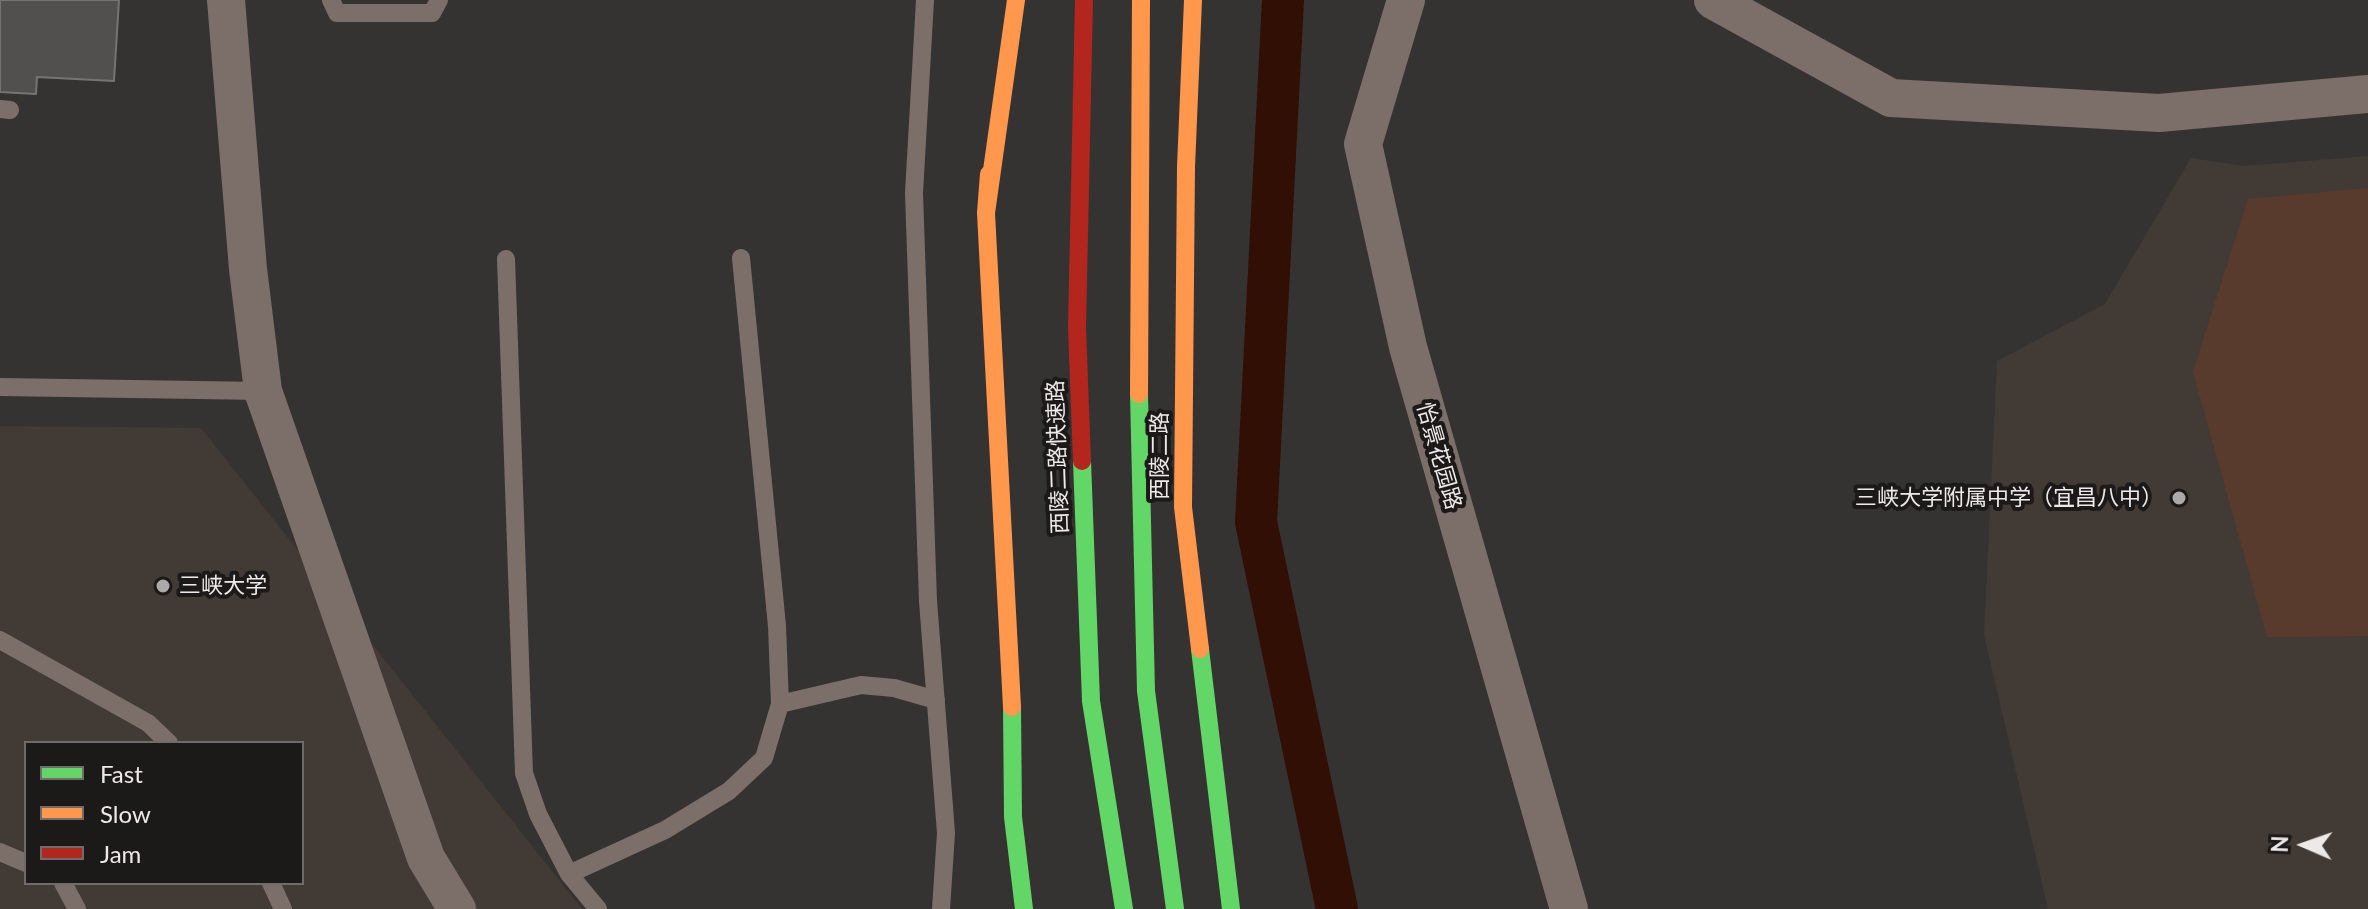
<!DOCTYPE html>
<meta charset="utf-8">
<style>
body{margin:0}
#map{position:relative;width:2368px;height:909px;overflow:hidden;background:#353331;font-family:Lato,sans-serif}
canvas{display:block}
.legend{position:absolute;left:24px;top:741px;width:280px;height:144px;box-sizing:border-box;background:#1c1a19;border:2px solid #6f6d6c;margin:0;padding:10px 14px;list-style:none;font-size:24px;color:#ece9e8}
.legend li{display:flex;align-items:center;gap:16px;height:40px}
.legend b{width:40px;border:2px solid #6f6d6c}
.north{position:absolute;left:2264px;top:805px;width:80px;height:80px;-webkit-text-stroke:6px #1c1a19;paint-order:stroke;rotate:272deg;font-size:22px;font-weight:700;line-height:32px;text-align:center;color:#ece9e8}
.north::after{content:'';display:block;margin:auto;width:28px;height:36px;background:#ece9e8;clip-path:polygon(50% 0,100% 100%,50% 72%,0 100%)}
</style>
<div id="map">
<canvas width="2368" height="909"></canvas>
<ul class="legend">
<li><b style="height:10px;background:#63d668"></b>Fast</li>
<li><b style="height:10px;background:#ff974d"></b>Slow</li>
<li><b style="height:10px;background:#b3261e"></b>Jam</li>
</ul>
<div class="north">N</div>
</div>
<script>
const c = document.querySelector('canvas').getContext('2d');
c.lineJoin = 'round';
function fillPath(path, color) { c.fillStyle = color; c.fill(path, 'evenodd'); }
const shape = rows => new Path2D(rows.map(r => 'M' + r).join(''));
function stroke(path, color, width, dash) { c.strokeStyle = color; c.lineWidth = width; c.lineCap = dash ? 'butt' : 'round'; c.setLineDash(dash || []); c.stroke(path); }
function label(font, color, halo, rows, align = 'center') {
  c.font = font + ' Lato,"Noto Sans SC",sans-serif'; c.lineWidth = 8; c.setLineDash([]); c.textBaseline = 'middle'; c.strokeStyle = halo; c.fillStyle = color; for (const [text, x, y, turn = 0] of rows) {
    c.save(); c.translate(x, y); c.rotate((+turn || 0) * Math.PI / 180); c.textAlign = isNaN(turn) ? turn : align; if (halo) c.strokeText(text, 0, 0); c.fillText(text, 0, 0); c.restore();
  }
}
const built = shape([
 [2368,156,2368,909,2048,909,1984,635,1997,361,2105,304,2191,158,2245,166],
 [0,426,201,428,582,909,0,909],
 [26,743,302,743,302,883,26,883]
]);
const green = shape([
 [2368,188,2368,636,2267,637,2193,372,2248,199]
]);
const canal = shape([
 [1283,0,1256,522,1337,909]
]);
const building = shape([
 [0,0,119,0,114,81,37,77,36,94,0,92,0,0]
]);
const lane = shape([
 [331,0,337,13,432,13,439,0],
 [925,0,914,193,928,601,946,833,941,909],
 [0,109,10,110],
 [506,259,524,773,538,814,569,874,598,909],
 [0,387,263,391],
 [0,640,148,723,169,743],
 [780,704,861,685,894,688,936,700],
 [0,852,26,863],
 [569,874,665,830,729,791,764,758,780,704,777,626,741,258],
 [63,883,77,909],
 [271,883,283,909]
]);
const street = shape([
 [226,0,248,269,263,391,426,858,457,909],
 [1406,0,1363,144,1408,347,1569,909],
 [1713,0,1891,98,2159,113,2368,94]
]);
const fast = shape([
 [1139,394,1146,691,1175,909],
 [1082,461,1091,701,1124,909],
 [1200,649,1231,909],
 [1012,707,1013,817,1024,909]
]);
const slow = shape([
 [1193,0,1186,167,1183,507,1200,649],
 [989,174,986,213,1012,707],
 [986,213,1016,0],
 [1139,394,1141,0]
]);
const jam = shape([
 [1082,461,1077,327,1084,0]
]);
const markers = [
 [2179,498,8,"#aca9a8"],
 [163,586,8,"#aca9a8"]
];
const streetNames = [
 ["西陵二路",1160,456,-90],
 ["怡景花园路",1439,456,74],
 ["西陵二路快速路",1058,457,-92]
];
const poiNames = [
 ["三峡大学附属中学（宜昌八中）",2163,498],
 ["三峡大学",179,586,"left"]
];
fillPath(built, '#423a35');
fillPath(green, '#593b2d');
stroke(canal, '#310f04', 42);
fillPath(building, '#52504e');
stroke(building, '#767473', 2);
stroke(lane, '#7c6f6a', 18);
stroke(street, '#7c6f6a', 38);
stroke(fast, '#63d668', 18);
stroke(slow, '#ff974d', 18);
stroke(jam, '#b3261e', 18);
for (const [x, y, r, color] of markers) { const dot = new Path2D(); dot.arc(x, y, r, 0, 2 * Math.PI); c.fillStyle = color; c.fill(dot); stroke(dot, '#1c1a19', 3); }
label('22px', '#ece9e8', '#1c1a19', streetNames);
label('22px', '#ece9e8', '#1c1a19', poiNames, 'right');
</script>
